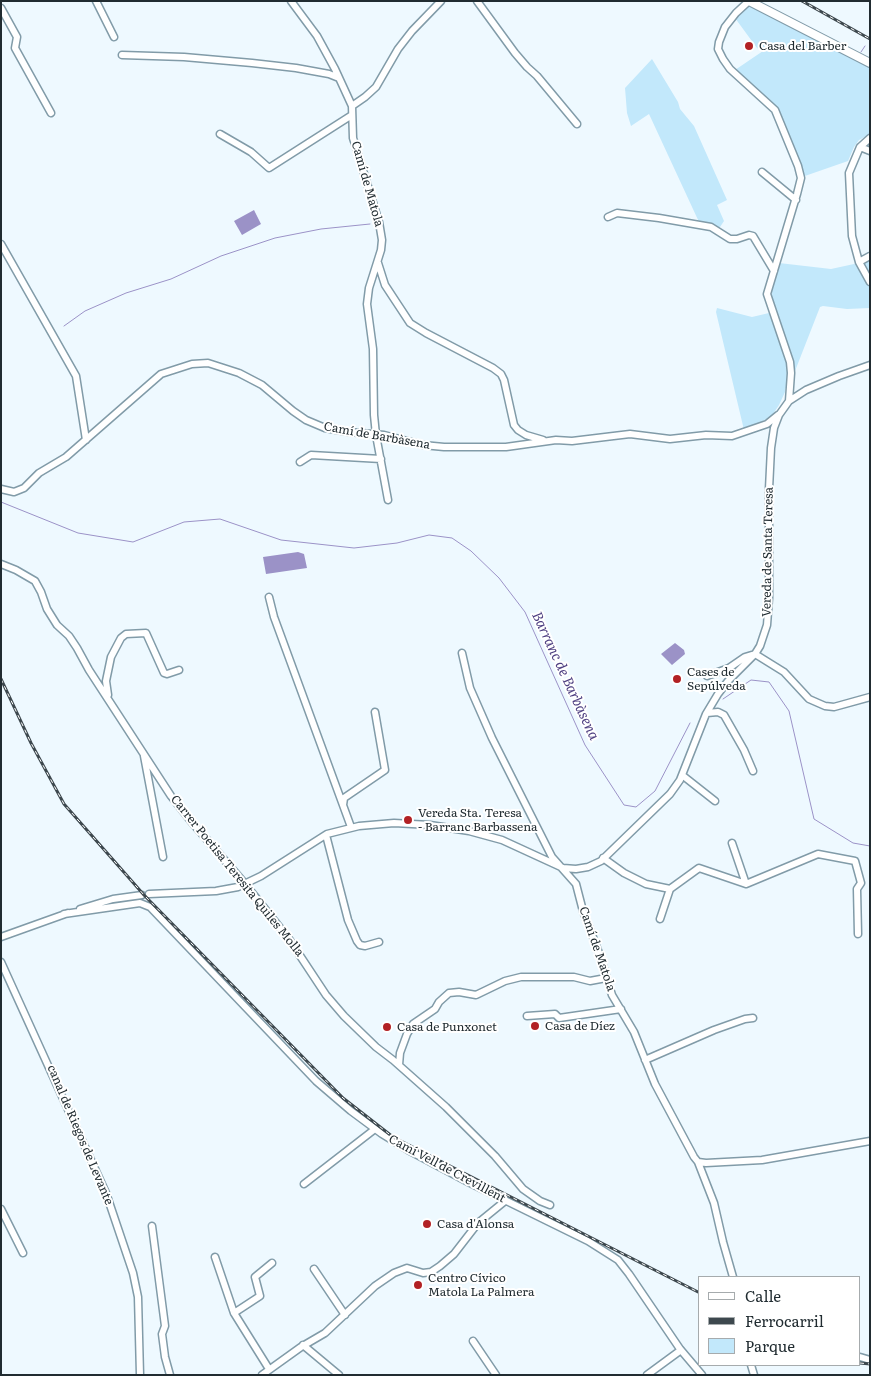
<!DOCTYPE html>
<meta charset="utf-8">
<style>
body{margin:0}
#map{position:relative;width:871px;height:1376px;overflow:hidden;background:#eef9ff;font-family:Literata,serif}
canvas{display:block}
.frame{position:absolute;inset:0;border:2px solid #212c31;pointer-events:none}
.legend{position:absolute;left:698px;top:1276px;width:162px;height:90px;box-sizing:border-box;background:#fff;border:1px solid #a6abad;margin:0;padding:6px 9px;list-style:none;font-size:15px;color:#212c31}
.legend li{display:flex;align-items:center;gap:10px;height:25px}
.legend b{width:25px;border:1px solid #a6abad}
</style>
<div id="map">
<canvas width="871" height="1376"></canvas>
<div class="frame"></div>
<ul class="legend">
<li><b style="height:6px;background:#fff"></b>Calle</li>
<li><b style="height:6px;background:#3d484e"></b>Ferrocarril</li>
<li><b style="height:14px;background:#c2e8fb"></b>Parque</li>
</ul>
</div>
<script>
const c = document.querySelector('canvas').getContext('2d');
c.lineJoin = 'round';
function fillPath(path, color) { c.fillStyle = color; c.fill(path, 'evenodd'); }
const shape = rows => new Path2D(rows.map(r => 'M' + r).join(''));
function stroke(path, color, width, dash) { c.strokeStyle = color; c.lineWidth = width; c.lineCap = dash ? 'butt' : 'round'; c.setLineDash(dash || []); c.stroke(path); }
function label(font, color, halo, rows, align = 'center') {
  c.font = font + ' Literata,serif'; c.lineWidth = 4; c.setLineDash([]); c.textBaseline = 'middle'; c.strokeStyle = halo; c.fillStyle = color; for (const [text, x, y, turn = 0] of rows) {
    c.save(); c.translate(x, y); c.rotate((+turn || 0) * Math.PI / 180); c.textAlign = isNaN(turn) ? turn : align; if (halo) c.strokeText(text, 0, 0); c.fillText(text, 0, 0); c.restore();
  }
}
const green = shape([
 [750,5,870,65,870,134,859,140,854,147,848,161,802,177,782,126,768,103,735,70,763,51,757,48,735,18],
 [652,59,678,102,680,109,694,126,727,200,717,205,724,221,720,227,716,229,699,222,649,114,631,126,627,113,625,88],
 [870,256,870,308,847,309,823,306,820,307,795,371,790,352,772,302,772,284,779,263,831,269,854,264],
 [717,308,752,317,769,313,786,360,789,374,785,392,779,405,771,417,744,430,716,312]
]);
const water = shape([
 [254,210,261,224,242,235,234,221],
 [298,552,304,554,307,568,266,574,263,557],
 [675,643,684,650,685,654,672,665,661,654]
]);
const stream = shape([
 [861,52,865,46],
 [64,326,85,311,126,293,171,279,221,256,275,238,321,229,370,224],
 [1,502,78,533,133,542,184,522,220,519,281,540,354,548,397,543,429,535,452,538,471,551,499,578,525,612,585,745,624,805,636,807,655,791,690,723],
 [723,699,751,680,769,682,789,711,814,819,853,843,870,846]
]);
const minor = shape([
 [96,1,114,37],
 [291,1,317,36,335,69,352,106,353,138,379,222,382,240,381,250,369,288,367,304,373,349,374,415,376,435,388,500],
 [477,1,515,53,527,67,537,76,577,124],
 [749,1,736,13,725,27,719,42,718,49,723,59,730,69,775,110,798,166,801,178,797,194,767,294,790,362,791,373,789,401],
 [1,8,17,37,15,48,51,113],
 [122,55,184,57,252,63,296,68,329,74,339,78],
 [352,106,365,97,376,87,398,49,412,31,441,1],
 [220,134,251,152,269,168,352,115],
 [870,138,860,147,849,173,852,236,859,262,870,282],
 [860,147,870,151],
 [762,172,796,200],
 [608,217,617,213,659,218,711,227,730,239,737,239,749,235,753,236,774,271],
 [1,244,76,376,86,440],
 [859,262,870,256],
 [378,263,385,285,410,323,426,333,493,368,501,374,504,380,514,425,518,430,526,435,543,440],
 [300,462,311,455,381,459],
 [1,489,14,492,24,488,39,473,66,457,161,374,192,364,208,363,239,373,262,385,293,411,306,420,325,428,349,432,384,435,423,445,444,447,506,447,556,440,572,441,630,434,670,439,706,435,732,436,767,424,778,415],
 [1,564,16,570,35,581,41,592,47,609,57,625,69,636,77,648,89,670,171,796,190,820,246,885,289,939,326,995,344,1016,376,1047,393,1060,446,1107,495,1156,523,1189,540,1201,550,1205],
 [269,597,274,617,351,827],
 [462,653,470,688,492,738,552,857,576,884,583,911,599,953,612,995,634,1032,655,1084,694,1157,698,1162,714,1203,723,1242,733,1277],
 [707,676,729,668,745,657,755,654,784,672,809,699,825,706,834,707,870,697],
 [108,695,106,681,111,657,121,638,126,634,146,633,164,673,167,674,179,670],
 [707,713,718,712,724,715,744,750,753,771],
 [144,756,163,857],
 [682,775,715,801],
 [343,805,344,798,385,770,375,712],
 [326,835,348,920,357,941,360,945,365,946,379,942],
 [732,843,746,884],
 [603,858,624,873,646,884,670,889,699,868,746,884,818,854,855,861,861,883,857,889,858,934],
 [149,894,216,891,238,887,261,876,327,834,359,826,394,823,430,825,469,831,502,840,563,868,576,869,588,867,601,861,670,794,680,780,706,714,718,694,728,681,755,654,760,646,767,625,769,598,769,489,771,448,774,428,779,415,789,401,806,390,839,376,870,365],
 [80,909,113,899,142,895],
 [64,914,140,903,150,907,316,1081,351,1111,382,1134,408,1150,470,1183,588,1241,618,1260,629,1274,680,1349,702,1375],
 [660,919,670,889],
 [1,937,68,913],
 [1,962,106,1193,133,1273,138,1297,140,1375],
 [527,1016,555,1014,559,1018,621,1009],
 [645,1060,714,1030,745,1019,753,1018],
 [399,1065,400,1053,407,1034,413,1024,435,1009,439,1002,449,993,459,992,476,995,505,981,521,977,574,977,590,981,606,978],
 [698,1162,706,1163,762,1160,870,1141],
 [304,1184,375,1129],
 [1,1209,23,1253],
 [152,1226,165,1326,162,1334,165,1357,170,1375],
 [215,1257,234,1313,269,1369],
 [314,1269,345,1315],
 [234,1313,260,1296,255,1277,272,1263],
 [473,1341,496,1375],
 [303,1345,339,1375],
 [860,1357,870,1360],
 [751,1365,754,1375],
 [262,1375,301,1347,325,1333,375,1286,394,1273,407,1268,423,1273,431,1272,440,1266,454,1254,478,1223,505,1201],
 [647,1375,681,1350]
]);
const tertiary = shape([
 [749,1,870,63]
]);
const rail = shape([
 [802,1,870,39],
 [1,679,31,743,64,804,144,895,343,1098,393,1137,700,1293],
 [860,1363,870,1364]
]);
const markers = [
 [749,46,5,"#b22124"],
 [677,679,5,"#b22124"],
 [408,820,5,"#b22124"],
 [535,1026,5,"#b22124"],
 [387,1027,5,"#b22124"],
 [427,1224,5,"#b22124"],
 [418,1285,5,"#b22124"]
];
const poiNames = [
 ["Casa del Barber",759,46],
 ["Cases de",687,672],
 ["Sepúlveda",687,686],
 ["Vereda Sta. Teresa",418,813],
 ["- Barranc Barbassena",418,827],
 ["Casa de Díez",545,1026],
 ["Casa de Punxonet",397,1027],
 ["Casa d'Alonsa",437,1224],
 ["Centro Cívico",428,1278],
 ["Matola La Palmera",428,1292]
];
const streetNames = [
 ["Camí de Matola",367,184,74],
 ["Camí de Barbàsena",377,436,10],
 ["Vereda de Santa Teresa",768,552,-89],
 ["Carrer Poetisa Teresita Quiles Molla",237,876,51],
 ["Camí de Matola",597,949,71],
 ["canal de Riegos de Levante",80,1135,67],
 ["Camí Vell de Crevillent",447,1169,28]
];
const waterNames = [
 ["Barranc de Barbàsena",565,676,65]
];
fillPath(green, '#c2e8fb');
fillPath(water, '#9b92c7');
stroke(stream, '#9b92c7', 1);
stroke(minor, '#819ba8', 9);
stroke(tertiary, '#819ba8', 10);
stroke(minor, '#fff', 6);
stroke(tertiary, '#fff', 8);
stroke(rail, '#3d484e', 3);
stroke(rail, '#fff', 1, [4]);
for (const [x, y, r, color] of markers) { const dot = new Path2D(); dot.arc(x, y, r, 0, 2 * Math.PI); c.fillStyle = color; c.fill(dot); stroke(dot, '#fff', 2); }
label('12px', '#212c31', '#fff', poiNames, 'left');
label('12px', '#212c31', '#fff', streetNames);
label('italic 14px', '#4e3f81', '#fff', waterNames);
</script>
